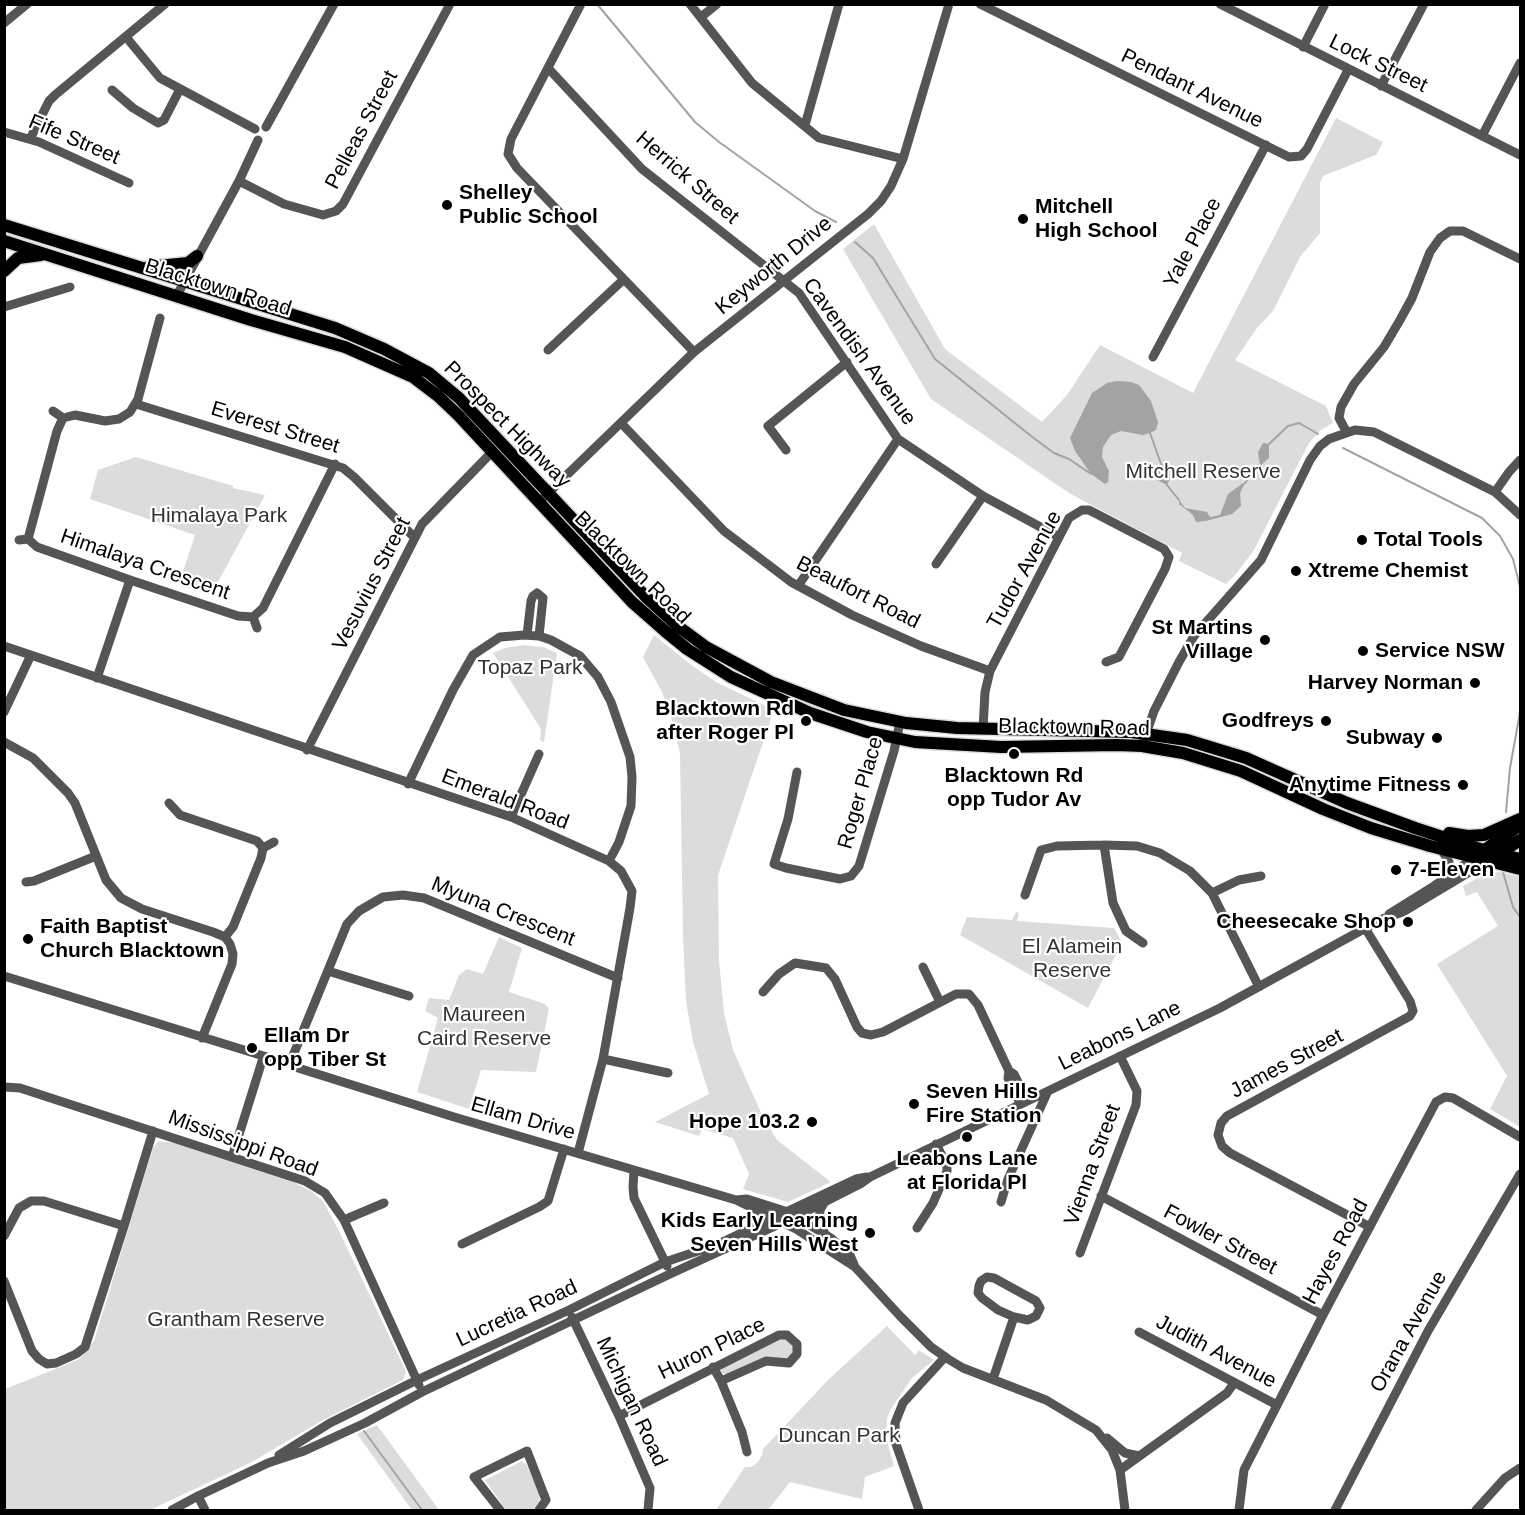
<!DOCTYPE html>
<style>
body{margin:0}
#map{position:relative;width:1525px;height:1515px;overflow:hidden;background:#fff;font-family:Arial,sans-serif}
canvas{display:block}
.frame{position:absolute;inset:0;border:6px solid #000;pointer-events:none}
</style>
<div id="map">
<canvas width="1525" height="1515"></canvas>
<div class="frame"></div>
</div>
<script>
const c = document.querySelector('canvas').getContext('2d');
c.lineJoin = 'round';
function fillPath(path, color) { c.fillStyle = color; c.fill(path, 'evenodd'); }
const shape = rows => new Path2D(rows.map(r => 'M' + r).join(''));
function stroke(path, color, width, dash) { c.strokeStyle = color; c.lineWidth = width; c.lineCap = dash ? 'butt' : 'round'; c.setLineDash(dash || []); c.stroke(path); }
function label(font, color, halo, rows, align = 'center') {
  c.font = font + ' Arial,sans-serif'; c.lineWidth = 4.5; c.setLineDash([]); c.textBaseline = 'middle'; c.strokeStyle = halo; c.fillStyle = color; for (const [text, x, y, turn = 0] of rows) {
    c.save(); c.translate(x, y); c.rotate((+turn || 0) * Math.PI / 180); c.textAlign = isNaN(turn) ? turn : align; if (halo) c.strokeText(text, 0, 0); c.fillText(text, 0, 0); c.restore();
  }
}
const green = shape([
 [1336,118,1383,142,1376,155,1323,176,1320,183,1320,233,1300,257,1273,311,1257,328,1235,360,1326,406,1333,423,1321,430,1309,443,1254,550,1236,574,1226,584,1179,561,1182,553,1069,493,931,399,843,249,874,224,945,349,1042,422,1067,395,1100,345,1193,393],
 [136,457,233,486,233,488,265,495,211,595,179,584,195,535,90,499,98,470],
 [654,635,694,667,716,682,774,710,718,875,719,961,724,1013,733,1050,762,1115,777,1140,831,1182,788,1202,743,1189,749,1174,733,1138,702,1129,699,1136,655,1122,709,1094,693,1042,686,1001,683,935,680,753,670,713,662,692,643,657],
 [524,645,543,647,557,653,544,742,540,740,541,729,493,653,505,648],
 [1499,872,1520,877,1520,1127,1490,1109,1507,1076,1437,964,1498,926,1477,892,1466,896,1463,886,1486,874],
 [1016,912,1019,913,1017,921,1114,928,1122,943,1088,1008,960,935,967,917,1012,920],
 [499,937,522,948,509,992,545,1004,549,1009,536,1072,481,1070,469,1109,417,1092,438,1018,425,1011,429,998,449,1000,459,975,467,969,483,974],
 [158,1141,174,1143,283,1177,311,1191,323,1201,338,1229,404,1367,406,1372,403,1380,323,1420,250,1463,150,1510,5,1510,5,1389,78,1360,94,1341,153,1148],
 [887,1326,915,1355,919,1350,934,1360,912,1378,891,1409,887,1419,886,1437,894,1466,865,1477,862,1499,790,1482,768,1510,716,1510,745,1467,751,1467,758,1462,762,1455,763,1449,829,1379],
 [780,1337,788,1338,794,1349,789,1359,727,1375,722,1373,721,1368],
 [377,1425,439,1510,412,1510,357,1434],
 [522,1461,526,1464,540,1494,539,1502,533,1510,506,1510,485,1480]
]);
const water = shape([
 [1117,381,1131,382,1139,385,1151,401,1158,422,1156,430,1150,433,1143,435,1121,431,1111,435,1103,447,1102,457,1109,471,1108,482,1105,484,1091,474,1075,451,1070,438,1092,393,1107,383],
 [1263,443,1269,444,1269,458,1260,466,1258,452],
 [1161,464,1170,466,1171,476,1167,485,1157,480,1156,475],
 [1243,483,1245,483,1240,493,1241,506,1232,514,1206,521,1196,522,1193,515,1179,504,1179,500,1185,508,1207,512,1210,517,1220,515,1228,494]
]);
const stream = shape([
 [597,4,695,122,719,142,815,211,836,222],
 [855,242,873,258,935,359,1031,436,1054,453,1069,459,1091,474],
 [1150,433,1161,464],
 [1269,444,1288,426,1299,423,1318,434],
 [1343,448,1482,518,1500,536,1513,559,1520,587],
 [1245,483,1258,465],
 [1167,485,1179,500],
 [1506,812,1510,768,1520,712],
 [1503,872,1513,907,1520,917],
 [364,1431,422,1510]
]);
const minor = shape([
 [581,4,511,139,508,154,517,168,694,352],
 [690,4,752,83,819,138,903,159],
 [980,4,1289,157,1301,156,1307,149,1348,70],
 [1220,4,1520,155],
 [701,17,717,4],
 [4,23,27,4],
 [126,37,160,78,255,129],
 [1303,47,1325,4],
 [548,68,642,169,799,293,898,439,983,496,1059,537],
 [1381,86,1424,4],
 [112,90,133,108,158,123,164,120,180,89],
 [805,125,839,4],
 [266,127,334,4],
 [4,132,39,142,129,183],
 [1482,136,1520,63],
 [30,139,49,101,55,95,165,4],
 [239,181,284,204,323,215,336,211,343,204,450,4],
 [176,297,239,181,258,140],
 [4,307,70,287],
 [548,350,623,280],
 [1153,357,1266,145],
 [136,404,343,468,354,477,414,537],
 [53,411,63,418,75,415,105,421,119,419,130,412,138,399,160,318],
 [621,423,724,531,791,582,852,615,921,646,990,671],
 [1346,431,1339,418,1341,407,1354,384,1384,347,1400,320,1412,298,1430,252,1440,238,1450,231,1463,231,1520,259],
 [786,450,768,426,847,362],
 [1495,492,1509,472,1520,460],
 [544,497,694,352,868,214,881,201,891,186,903,159,949,4],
 [28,539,57,431,63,418],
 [19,540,28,539,37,547,130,580,238,616,253,617,257,628],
 [936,564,983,496],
 [798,586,898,439],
 [253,617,263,608,335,464],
 [527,635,531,601,533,596,537,593,543,598,539,636],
 [4,646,511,817,609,861,621,871,632,891,630,908,603,1059,578,1153],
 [97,678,130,580],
 [4,712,31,655],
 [983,729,985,692,990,671,1069,518,1082,510,1089,510,1164,549,1169,557,1165,569,1119,657,1106,662],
 [1144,740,1154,711,1179,662,1194,636,1261,560,1310,460,1320,446,1329,439,1355,430,1374,432,1495,492,1520,515],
 [4,742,33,758,68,793,75,803,106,880,121,898,142,909,213,932,225,937,230,944,233,954,232,964,202,1038],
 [307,750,422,524,492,452],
 [797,772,788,819,774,864,786,868,840,879,851,876,859,866,894,751,900,722],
 [408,784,453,690,473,655,500,637,524,635,539,636,551,640,580,656,598,677,611,702,630,757,632,777,631,806,619,842,609,861],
 [169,803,180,815,257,841,263,848],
 [511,817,539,754],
 [1104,845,1113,903,1126,931,1143,943],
 [1441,849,1449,862,1444,879],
 [26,882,34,881,96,856],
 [1212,893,1239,880,1261,876],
 [1025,895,1041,850,1057,846,1104,845,1137,846,1160,853,1190,871,1212,893,1259,987],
 [1389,914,1434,886,1474,858],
 [1365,928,1410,1001,1413,1011,1410,1016,1227,1116,1221,1123,1218,1135,1222,1146,1230,1153,1370,1227],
 [225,937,233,927,261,858,263,848,274,842],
 [923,967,940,1002],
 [328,971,409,996],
 [4,976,283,1062],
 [763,992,779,974,795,963,826,968,835,979,857,1027,862,1033,871,1035,883,1032,956,994,969,994,978,1005,1009,1071,1014,1074,1027,1100],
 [292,1058,347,924,359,911,383,897,403,895,424,898,618,978],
 [603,1059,668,1073],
 [295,1067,454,1117,736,1200,796,1229,855,1267],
 [1009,1071,1008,1078,1020,1103],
 [4,1087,20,1088,305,1181,325,1193,344,1220,419,1385],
 [232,1157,263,1058],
 [634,1170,633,1187,634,1198,667,1266],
 [1101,1196,1323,1315],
 [736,1200,747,1199,788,1212,831,1238,850,1255,855,1267,900,1316,931,1347,948,1359,963,1368,1046,1400,1096,1430,1112,1450,1120,1470,1125,1510],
 [1001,1202,1008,1179,1048,1091],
 [824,1203,820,1210,819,1221,825,1234],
 [344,1220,384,1203],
 [917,1228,933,1203,947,1171,947,1165,936,1144],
 [4,1236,19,1208,31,1201,44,1201,124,1226],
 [462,1244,539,1207,548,1201,564,1149],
 [1080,1253,1136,1105,1137,1091,1120,1056],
 [987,1277,994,1278,1036,1301,1040,1308,1036,1316,1028,1320,1014,1317,998,1310,982,1298,978,1293,979,1286,981,1281,987,1277],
 [4,1281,32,1351,39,1359,47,1364,56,1363,76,1354,85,1347,124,1226,153,1131],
 [572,1317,619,1416,650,1488,648,1510],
 [1139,1332,1277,1405],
 [713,1367,721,1381,742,1432,747,1452],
 [993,1379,1014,1317],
 [619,1416,779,1335,787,1335,797,1344,797,1354,789,1363,766,1361,721,1381],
 [1107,1438,1125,1453,1139,1456],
 [279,1455,330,1423,417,1380,569,1310,665,1262,716,1245,856,1179,867,1177],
 [1120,1470,1227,1393,1234,1383],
 [198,1496,205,1510],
 [172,1510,198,1496,268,1463,304,1451,365,1423,422,1392,670,1274,797,1216,860,1184,870,1177,1220,1008,1382,919,1403,912,1488,861],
 [500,1510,474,1477,527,1451,546,1500,539,1510],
 [919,1510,896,1444,895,1423,903,1403,945,1357],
 [1239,1510,1244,1470,1323,1315,1436,1102,1445,1097,1453,1098,1520,1137],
 [1335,1510,1428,1331,1520,1174],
 [1476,1510,1505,1478,1520,1468]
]);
const major = shape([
 [4,225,335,328,384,349,429,373,459,398,646,597,679,627,706,647,771,682,844,710,906,723,957,728,1131,732,1187,740,1246,758,1347,803,1415,828,1473,847,1520,859],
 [4,241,251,320,345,347,413,377,438,396,458,415,632,602,665,631,687,649,731,677,810,713,867,732,915,742,1001,747,1117,745,1142,746,1183,753,1241,771,1323,809,1371,828,1430,846,1520,869],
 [148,267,188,263,197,256],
 [4,271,18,258,41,255],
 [1449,833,1468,836,1484,835,1520,819],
 [1482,852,1517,827],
 [1496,856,1520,840]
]);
const markers = [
 [447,205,6,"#000"],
 [1023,219,6,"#000"],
 [1362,540,6,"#000"],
 [1296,571,6,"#000"],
 [1265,640,6,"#000"],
 [1363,651,6,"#000"],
 [1475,683,6,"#000"],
 [806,721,6,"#000"],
 [1326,721,6,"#000"],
 [1437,738,6,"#000"],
 [1014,754,6,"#000"],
 [1463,785,6,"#000"],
 [1396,870,6,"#000"],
 [1408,922,6,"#000"],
 [28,939,6,"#000"],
 [252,1048,6,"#000"],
 [914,1104,6,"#000"],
 [812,1122,6,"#000"],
 [967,1137,6,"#000"],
 [870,1233,6,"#000"]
];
const streetNames = [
 ["Lock Street",1378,64,26],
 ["Pendant Avenue",1192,89,26],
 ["Pelleas Street",362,130,-62],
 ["Fife Street",74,140,23],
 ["Herrick Street",687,178,41],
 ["Yale Place",1193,243,-62],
 ["Keyworth Drive",774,266,-39],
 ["Blacktown Road",218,288,17],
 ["Cavendish Avenue",859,352,54],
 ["Prospect Highway",507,425,45],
 ["Everest Street",275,428,17],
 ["Himalaya Crescent",145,565,19],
 ["Blacktown Road",632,568,44],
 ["Tudor Avenue",1025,570,-61],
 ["Vesuvius Street",372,584,-63],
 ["Beaufort Road",858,593,27],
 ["Blacktown Road",1074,728,1],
 ["Roger Place",861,793,-74],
 ["Emerald Road",505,800,21],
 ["Myuna Crescent",503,912,22],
 ["Leabons Lane",1120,1036,-26],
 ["James Street",1287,1064,-28],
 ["Ellam Drive",523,1119,16],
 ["Mississippi Road",243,1144,20],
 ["Vienna Street",1093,1165,-70],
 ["Fowler Street",1220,1240,28],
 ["Hayes Road",1336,1252,-62],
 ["Lucretia Road",517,1314,-25],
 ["Orana Avenue",1409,1332,-61],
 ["Huron Place",712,1349,-26],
 ["Judith Avenue",1216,1352,28],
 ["Michigan Road",631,1402,65]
];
const poiNames = [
 ["Shelley",459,193],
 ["Public School",459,217],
 ["Mitchell",1035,207],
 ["High School",1035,231],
 ["Total Tools",1374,540],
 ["Xtreme Chemist",1308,571],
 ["St Martins",1253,628,"right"],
 ["Village",1253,652,"right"],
 ["Service NSW",1375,651],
 ["Harvey Norman",1463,683,"right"],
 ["Blacktown Rd",794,709,"right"],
 ["after Roger Pl",794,733,"right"],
 ["Godfreys",1314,721,"right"],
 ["Subway",1425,738,"right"],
 ["Blacktown Rd",1014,776,"center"],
 ["opp Tudor Av",1014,800,"center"],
 ["Anytime Fitness",1451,785,"right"],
 ["7-Eleven",1408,870],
 ["Cheesecake Shop",1396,922,"right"],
 ["Faith Baptist",40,927],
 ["Church Blacktown",40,951],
 ["Ellam Dr",264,1036],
 ["opp Tiber St",264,1060],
 ["Seven Hills",926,1092],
 ["Fire Station",926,1116],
 ["Hope 103.2",800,1122,"right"],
 ["Leabons Lane",967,1159,"center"],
 ["at Florida Pl",967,1183,"center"],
 ["Kids Early Learning",858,1221,"right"],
 ["Seven Hills West",858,1245,"right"]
];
const parkNames = [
 ["Mitchell Reserve",1203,472],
 ["Himalaya Park",219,516],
 ["Topaz Park",530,668],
 ["El Alamein",1072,947],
 ["Reserve",1072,971],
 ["Maureen",484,1015],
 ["Caird Reserve",484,1039],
 ["Grantham Reserve",236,1320],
 ["Duncan Park",839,1436]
];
fillPath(green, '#dcdcdc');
fillPath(water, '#a3a3a3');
stroke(stream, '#a3a3a3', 2);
stroke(major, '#dbdbdb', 15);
stroke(minor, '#555', 9);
stroke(major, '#000', 12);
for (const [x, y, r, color] of markers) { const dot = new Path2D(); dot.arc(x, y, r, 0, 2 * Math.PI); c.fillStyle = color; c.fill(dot); stroke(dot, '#fff', 2); }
label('21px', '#000', '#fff', streetNames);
label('bold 21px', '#000', '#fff', poiNames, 'left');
label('21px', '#333', '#fff', parkNames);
</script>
